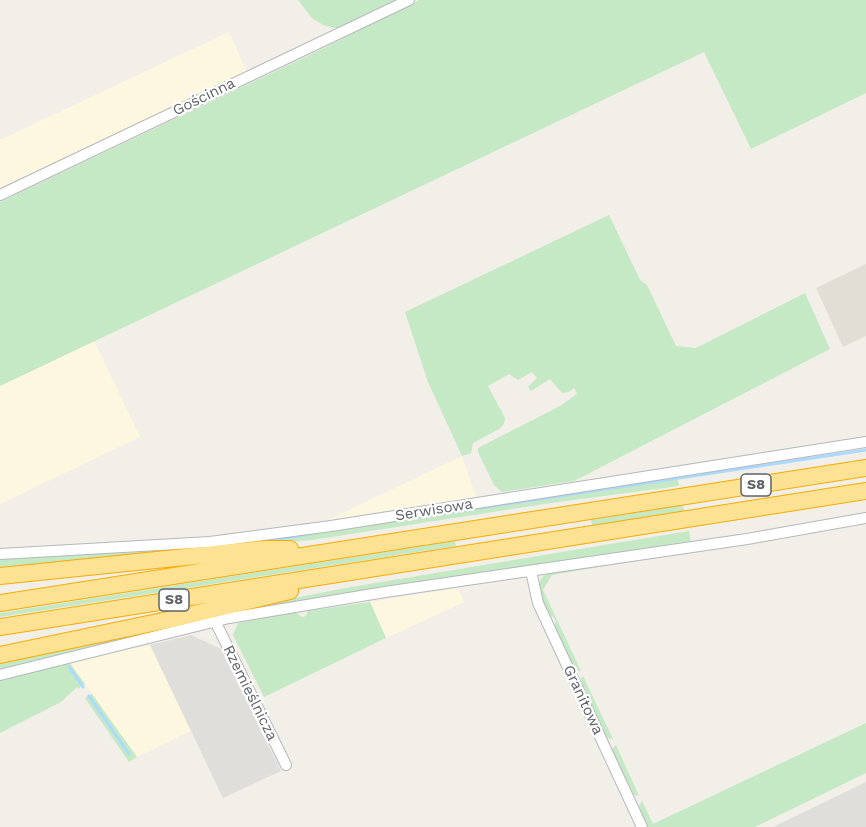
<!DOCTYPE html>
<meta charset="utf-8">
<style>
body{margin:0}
canvas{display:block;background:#f1efe8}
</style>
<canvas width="866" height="827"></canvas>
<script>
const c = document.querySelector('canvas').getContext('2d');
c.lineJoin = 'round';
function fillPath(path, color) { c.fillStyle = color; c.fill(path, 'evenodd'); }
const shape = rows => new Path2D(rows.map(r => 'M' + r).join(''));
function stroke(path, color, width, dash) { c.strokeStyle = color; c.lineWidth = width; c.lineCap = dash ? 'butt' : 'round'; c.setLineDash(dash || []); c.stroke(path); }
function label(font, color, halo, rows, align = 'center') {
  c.font = font + ' "Work Sans",sans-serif'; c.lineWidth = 4.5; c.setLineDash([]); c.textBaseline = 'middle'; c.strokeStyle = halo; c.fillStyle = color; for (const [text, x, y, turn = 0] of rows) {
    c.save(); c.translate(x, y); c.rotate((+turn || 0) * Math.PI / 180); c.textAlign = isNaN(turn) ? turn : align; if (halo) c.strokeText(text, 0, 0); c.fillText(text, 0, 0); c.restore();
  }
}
const commercial = shape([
 [229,32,247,72,0,188,0,140],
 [94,341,140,437,0,504,0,386],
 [462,456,476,497,328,520],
 [458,588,464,602,386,638,370,602],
 [150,645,191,731,137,757,69,662]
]);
const industrial = shape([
 [191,635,221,649,281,771,223,798,150,645],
 [866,782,866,827,773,827]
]);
const education = shape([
 [866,264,866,336,843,347,816,288]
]);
const green = shape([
 [298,0,398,0,339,29,323,25,312,18],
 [419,0,866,0,866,93,751,149,704,52,0,386,0,202,318,51],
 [609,215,640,280,647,285,676,346,696,348,805,293,830,349,574,481,502,492,494,485,478,452,478,448,560,406,577,394,574,388,569,392,562,393,550,379,531,391,528,387,537,378,532,372,518,380,509,374,488,386,505,418,504,424,499,429,473,443,471,453,462,456,428,382,405,312],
 [677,475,679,486,551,503,312,540,0,569,0,559,174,548],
 [683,505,684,511,592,525,591,520],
 [689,531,691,541,449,578,183,625,0,670,0,659,222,612,351,587],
 [455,541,456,546,0,617,0,613],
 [677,554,552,575,543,590,581,671,575,671,554,626,556,622,554,617,550,616,542,599,539,588,540,581,543,576,548,573],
 [370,602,386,638,264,697,233,635,238,623,295,612,302,617,306,616,308,611],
 [69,662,85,684,78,689,77,687,61,702,0,733,0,679],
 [583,676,613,739,607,738,580,680],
 [92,694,137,757,129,762,85,698],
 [866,723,866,773,755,827,648,827,639,806,642,801,653,824],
 [616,745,639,796,634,795,612,749]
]);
const stream = shape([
 [426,516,866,450],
 [279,539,310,534],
 [69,667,83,687],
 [89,696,129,754]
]);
const minor = shape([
 [0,195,409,0],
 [0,554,210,542,331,526,866,442],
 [531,571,538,603,642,827],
 [215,621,286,765],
 [0,675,229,618,385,592,747,539,866,518]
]);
const highway = shape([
 [0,576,263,549,290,549],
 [0,603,866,468],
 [0,627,866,491],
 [0,655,172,619,290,591]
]);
const shields = [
 [756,485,30],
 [174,600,30]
];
const shieldNames = [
 ["S8",756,485],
 ["S8",174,600]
];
const streetNames = [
 ["Gościnna",204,97,-26],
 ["Serwisowa",434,510,-9],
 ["Rzemieślnicza",250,693,64],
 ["Granitowa",583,700,65]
];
fillPath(commercial, '#fef7e0');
fillPath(industrial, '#e0deda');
fillPath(education, '#e1ded6');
fillPath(green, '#c5e8c5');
stroke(stream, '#aadaff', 3);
stroke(minor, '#b5b8bc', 12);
stroke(highway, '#f9ab00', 18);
stroke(minor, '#fff', 10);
stroke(highway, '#fde293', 16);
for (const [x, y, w] of shields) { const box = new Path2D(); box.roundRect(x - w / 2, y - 11, w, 22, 4.5); c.fillStyle = '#fff'; c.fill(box); stroke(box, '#5f6368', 1.5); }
label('bold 14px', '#5f6368', null, shieldNames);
label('15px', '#5f6368', '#fff', streetNames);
</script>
